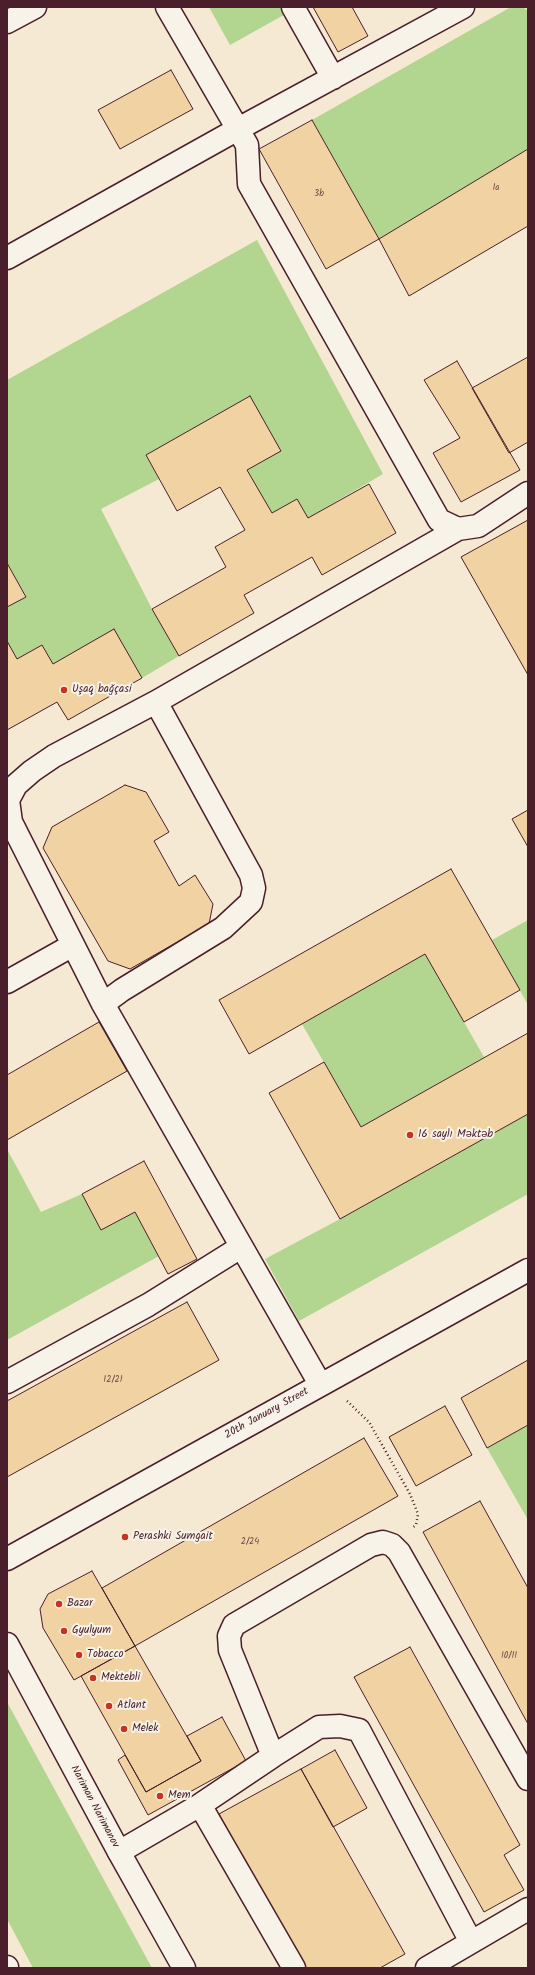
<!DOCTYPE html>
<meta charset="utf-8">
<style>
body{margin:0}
#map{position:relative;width:535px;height:1975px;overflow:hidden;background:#f5e9d3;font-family:Kalam,sans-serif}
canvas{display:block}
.frame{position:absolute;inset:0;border:8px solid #4a1f2b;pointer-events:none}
</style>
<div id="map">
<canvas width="535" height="1975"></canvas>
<div class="frame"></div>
</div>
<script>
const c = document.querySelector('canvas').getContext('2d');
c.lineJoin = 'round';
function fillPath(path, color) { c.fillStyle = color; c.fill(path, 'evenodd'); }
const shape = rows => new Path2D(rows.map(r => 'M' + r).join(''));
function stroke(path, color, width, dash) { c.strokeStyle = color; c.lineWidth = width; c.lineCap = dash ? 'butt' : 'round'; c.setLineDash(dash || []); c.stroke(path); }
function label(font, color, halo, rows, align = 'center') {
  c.font = font + ' Kalam,sans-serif'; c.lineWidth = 4; c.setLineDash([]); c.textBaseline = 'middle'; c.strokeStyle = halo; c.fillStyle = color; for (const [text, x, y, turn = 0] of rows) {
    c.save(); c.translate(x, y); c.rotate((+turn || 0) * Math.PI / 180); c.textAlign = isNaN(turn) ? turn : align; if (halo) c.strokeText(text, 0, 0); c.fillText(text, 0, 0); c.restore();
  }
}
const green = shape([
 [209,7,290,7,291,11,230,45],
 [511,7,523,7,528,11,528,149,379,239,312,120],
 [257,240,383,474,308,518,297,499,272,513,247,470,249,397,146,455,159,479,101,509,152,609,179,656,142,678,114,630,53,664,42,645,17,659,7,641,7,607,26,596,7,563,7,380],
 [528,920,528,1005,492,940],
 [425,954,484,1057,361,1127,302,1024],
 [528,1114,528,1194,299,1321,265,1259,340,1219],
 [7,1149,41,1212,82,1194,101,1230,135,1212,159,1256,7,1340],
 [528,1425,528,1520,487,1448],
 [7,1702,152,1968,33,1968,7,1919]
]);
const building = shape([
 [313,7,352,7,368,36,338,52,313,7],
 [171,70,193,109,120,149,98,110,171,70],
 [312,120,379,239,326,269,259,149,312,120],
 [528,149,528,226,409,296,379,239,528,149],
 [528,357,528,442,509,453,472,388,528,357],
 [457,361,520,470,461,502,433,453,460,438,424,380,457,361],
 [250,396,281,451,247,470,272,513,297,499,308,518,369,484,396,533,322,575,312,557,244,595,254,613,179,656,152,609,226,567,215,547,245,530,220,487,177,511,146,455,250,396],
 [528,520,528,675,461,557,528,520],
 [7,563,26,597,7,607,7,563],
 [114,629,142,678,68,720,57,702,7,730,7,641,17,659,42,645,53,664,114,629],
 [125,785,146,792,169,832,154,841,179,886,195,875,213,904,209,924,130,969,108,961,43,848,52,827,125,785],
 [528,810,528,847,512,819,528,810],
 [451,869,520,990,464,1022,425,954,249,1054,219,1000,451,869],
 [99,1022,127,1071,7,1140,7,1075,99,1022],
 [528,1033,528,1114,340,1219,269,1093,324,1062,361,1127,528,1033],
 [144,1161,197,1259,168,1274,135,1212,101,1230,82,1194,144,1161],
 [187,1302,219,1360,7,1477,7,1401,187,1302],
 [528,1360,528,1425,487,1448,461,1398,528,1360],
 [445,1406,472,1455,416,1486,389,1437,445,1406],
 [364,1438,398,1496,135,1646,102,1588,364,1438],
 [480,1501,528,1588,528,1724,423,1532,480,1501],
 [92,1571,135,1646,74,1680,43,1628,40,1609,48,1594,92,1571],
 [135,1646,201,1761,146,1792,81,1676,135,1646],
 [410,1647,520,1845,504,1855,524,1890,484,1912,354,1677,410,1647],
 [222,1717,246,1761,148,1815,118,1760,125,1755,146,1792,201,1761,187,1736,222,1717],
 [335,1750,367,1808,333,1827,301,1769,335,1750],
 [301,1769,405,1954,380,1968,304,1968,219,1814,301,1769]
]);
const path = shape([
 [347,1401,369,1422,410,1494,418,1514,416,1525,412,1528]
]);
const minor = shape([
 [167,7,247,145,249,184,439,520,458,529,478,526,528,493],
 [293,7,333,78],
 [7,22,35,7],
 [7,258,238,129,463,7],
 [7,982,73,945],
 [103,1004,122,990,223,928,251,902,254,888,251,875,156,702],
 [7,1382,148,1305,241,1247],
 [320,1384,103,1004,11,822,8,800,16,785,32,771,54,756,156,702,458,529],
 [7,1559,528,1270],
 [273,1756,319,1727,340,1726,359,1730,471,1942],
 [200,1805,294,1968],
 [119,1852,200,1805,273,1756,230,1650,229,1636,234,1625,371,1545,383,1542,392,1545,399,1552,528,1779],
 [427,1968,528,1909]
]);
const major = shape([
 [7,1644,119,1852,184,1968],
 [7,1967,7,1968]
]);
const markers = [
 [64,690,4,"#c8321e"],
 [410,1135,4,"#c8321e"],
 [125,1537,4,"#c8321e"],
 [59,1604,4,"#c8321e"],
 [64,1631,4,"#c8321e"],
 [79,1655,4,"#c8321e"],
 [93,1678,4,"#c8321e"],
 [109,1706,4,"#c8321e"],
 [124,1729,4,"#c8321e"],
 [160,1796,4,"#c8321e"]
];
const numberNames = [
 ["1a",496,188],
 ["3b",319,194],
 ["12/21",113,1380],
 ["2/24",250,1542],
 ["10/11",509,1656]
];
const poiNames = [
 ["Uşaq bağçasi",72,690],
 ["16 saylı Məktəb",418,1135],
 ["Perashki Sumgait",133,1537],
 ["Bazar",67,1604],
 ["Gyulyum",72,1631],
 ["Tobacco",87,1655],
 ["Mektebli",101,1678],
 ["Atlant",117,1706],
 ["Melek",132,1729],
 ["Mem",168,1796]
];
const streetNames = [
 ["20th January Street",267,1414,-29],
 ["Nariman Narimanov",94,1807,62]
];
fillPath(green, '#b2d58f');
fillPath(building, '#f0d2a3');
stroke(building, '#4a1f2b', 1);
stroke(minor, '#4a1f2b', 25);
stroke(major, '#4a1f2b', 25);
stroke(path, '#4a1f2b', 2.5, [1, 3]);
stroke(minor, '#f7f3e8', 22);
stroke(major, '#f7f3e8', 22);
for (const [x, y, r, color] of markers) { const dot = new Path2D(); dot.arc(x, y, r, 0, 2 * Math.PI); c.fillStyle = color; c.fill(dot); stroke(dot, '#f7f3e8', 1.5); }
label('9px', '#744c49', null, numberNames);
label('11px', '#4a1f2b', '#f7f3e8', poiNames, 'left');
label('11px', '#4a1f2b', '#f7f3e8', streetNames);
</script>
